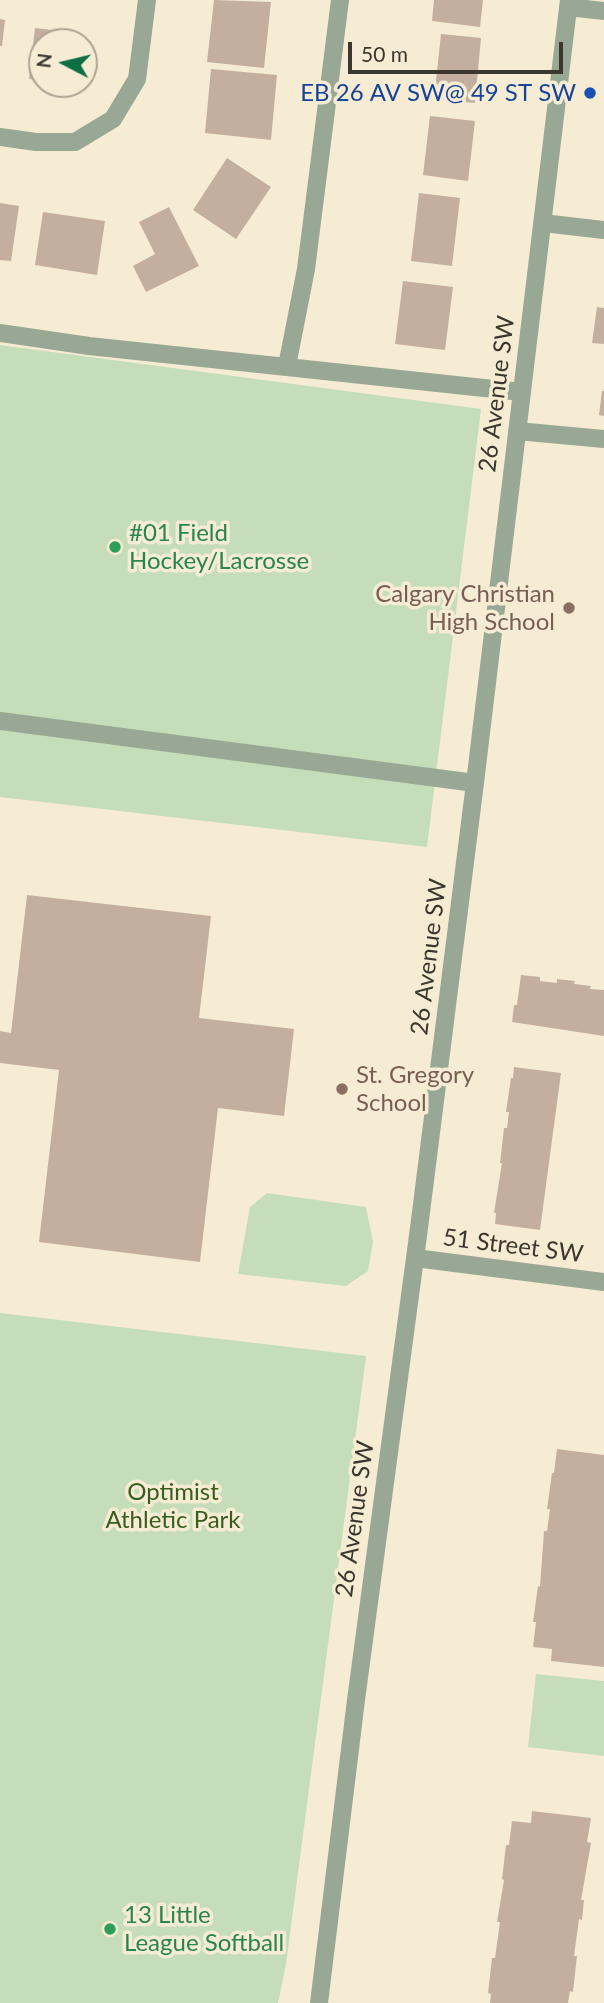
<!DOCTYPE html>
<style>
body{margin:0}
#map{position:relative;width:604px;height:2003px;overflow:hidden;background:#f6ecd4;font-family:Lato,sans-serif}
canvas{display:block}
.north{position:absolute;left:28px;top:28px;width:70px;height:70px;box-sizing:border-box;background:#f6ecd4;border:2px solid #aba492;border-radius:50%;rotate:277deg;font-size:19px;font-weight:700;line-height:28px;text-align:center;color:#3b372e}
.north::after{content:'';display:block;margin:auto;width:24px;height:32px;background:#0c6e43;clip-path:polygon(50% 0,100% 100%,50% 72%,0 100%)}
.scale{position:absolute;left:348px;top:42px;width:215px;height:32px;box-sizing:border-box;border:4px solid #3b372e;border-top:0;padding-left:9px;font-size:21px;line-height:24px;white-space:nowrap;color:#3b372e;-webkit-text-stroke:5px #f6ecd4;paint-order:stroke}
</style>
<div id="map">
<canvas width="604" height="2003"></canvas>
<div class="north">N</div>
<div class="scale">50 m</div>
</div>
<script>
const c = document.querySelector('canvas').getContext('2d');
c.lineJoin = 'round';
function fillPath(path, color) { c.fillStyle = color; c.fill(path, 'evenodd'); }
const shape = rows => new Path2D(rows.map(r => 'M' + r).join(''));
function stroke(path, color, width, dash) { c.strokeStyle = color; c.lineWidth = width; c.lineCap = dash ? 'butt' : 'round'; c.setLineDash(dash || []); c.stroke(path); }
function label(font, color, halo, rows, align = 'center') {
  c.font = font + ' Lato,sans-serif'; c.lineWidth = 7; c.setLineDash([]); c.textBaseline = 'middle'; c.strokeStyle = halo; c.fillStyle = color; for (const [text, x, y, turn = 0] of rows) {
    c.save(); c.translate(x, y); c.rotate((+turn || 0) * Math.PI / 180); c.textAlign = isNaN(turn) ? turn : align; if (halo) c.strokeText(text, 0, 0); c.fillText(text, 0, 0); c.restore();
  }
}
const green = shape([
 [0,345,481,409,427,847,0,797],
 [267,1193,366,1207,373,1242,368,1271,346,1286,238,1274,250,1207],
 [0,1313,366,1356,286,1964,278,2003,0,2003],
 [536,1674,604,1681,604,1756,528,1747]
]);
const building = shape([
 [214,0,271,2,264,68,207,62],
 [434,0,483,0,480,27,432,21],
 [0,19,5,20,2,46,0,46],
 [35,28,70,32,69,42,42,42,42,80,29,79],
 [441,34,481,38,475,103,434,99],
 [211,69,277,75,271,140,205,133],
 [430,116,475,121,468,181,423,175],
 [227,158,271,187,236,239,193,210],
 [419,193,460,198,452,266,411,261],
 [0,203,19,206,11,261,0,260],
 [169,207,199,266,146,292,133,266,155,254,139,222],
 [43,212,105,221,97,275,35,265],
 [403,281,453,287,445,350,395,344],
 [597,307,604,308,604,344,592,343],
 [602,391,604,391,604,416,599,415],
 [27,895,211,916,199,1018,294,1029,284,1116,218,1108,200,1262,39,1242,59,1070,0,1063,0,1031,11,1033],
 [521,975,540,977,540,981,557,983,557,979,575,981,574,984,591,986,590,989,604,990,604,1036,512,1022,514,1005,517,1005],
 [514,1067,561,1073,540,1230,495,1224,496,1213,494,1213,502,1163,500,1163,504,1128,507,1128,509,1112,506,1112,511,1078,513,1078],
 [557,1449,604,1455,604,1667,551,1661,552,1649,533,1647,536,1622,533,1622,538,1586,540,1587,544,1531,547,1531,550,1509,547,1509,552,1473,554,1473],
 [532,1811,591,1818,587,1842,591,1843,581,1900,584,1900,582,1920,579,1919,574,1956,577,1956,573,1992,570,1991,568,2003,490,2003,491,1994,488,1993,492,1958,495,1958,500,1922,497,1922,504,1880,502,1879,506,1845,509,1845,512,1821,531,1823]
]);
const minor = shape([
 [568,7,604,11],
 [0,137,36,142,75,142,113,119,137,79,147,0],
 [543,223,604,230],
 [0,333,89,346,522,392],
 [287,366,306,269,340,0],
 [517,431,604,439],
 [0,721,475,783],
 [415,1258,604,1282],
 [319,2003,356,1700,419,1228,475,783,569,0]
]);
const markers = [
 [590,93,7,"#1a4fb4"],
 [115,547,7,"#2e9e5b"],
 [569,608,7,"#8d6e63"],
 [342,1089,7,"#8d6e63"],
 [110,1929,7,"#2e9e5b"]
];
const transitNames = [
 ["EB 26 AV SW@ 49 ST SW",576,93]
];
const streetNames = [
 ["26 Avenue SW",497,394,-83],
 ["26 Avenue SW",429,957,-83],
 ["51 Street SW",513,1246,7],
 ["26 Avenue SW",355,1519,-82]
];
const leisureNames = [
 ["#01 Field",129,533],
 ["Hockey/Lacrosse",129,561],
 ["13 Little",124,1915],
 ["League Softball",124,1943]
];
const educationNames = [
 ["Calgary Christian",555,594],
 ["High School",555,622],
 ["St. Gregory",356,1075,"left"],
 ["School",356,1103,"left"]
];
const parkNames = [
 ["Optimist",173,1492],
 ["Athletic Park",173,1520]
];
fillPath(green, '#c5deb9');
fillPath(building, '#c4af9e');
stroke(minor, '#99a894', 18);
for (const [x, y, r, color] of markers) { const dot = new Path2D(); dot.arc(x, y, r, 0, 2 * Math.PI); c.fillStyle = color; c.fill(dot); stroke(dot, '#f6ecd4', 2.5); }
label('24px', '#164399', '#f6ecd4', transitNames, 'right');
label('24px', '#3b372e', '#f6ecd4', streetNames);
label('24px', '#27864d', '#f6ecd4', leisureNames, 'left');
label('24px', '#785e54', '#f6ecd4', educationNames, 'right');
label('24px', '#375e1f', '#f6ecd4', parkNames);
</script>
